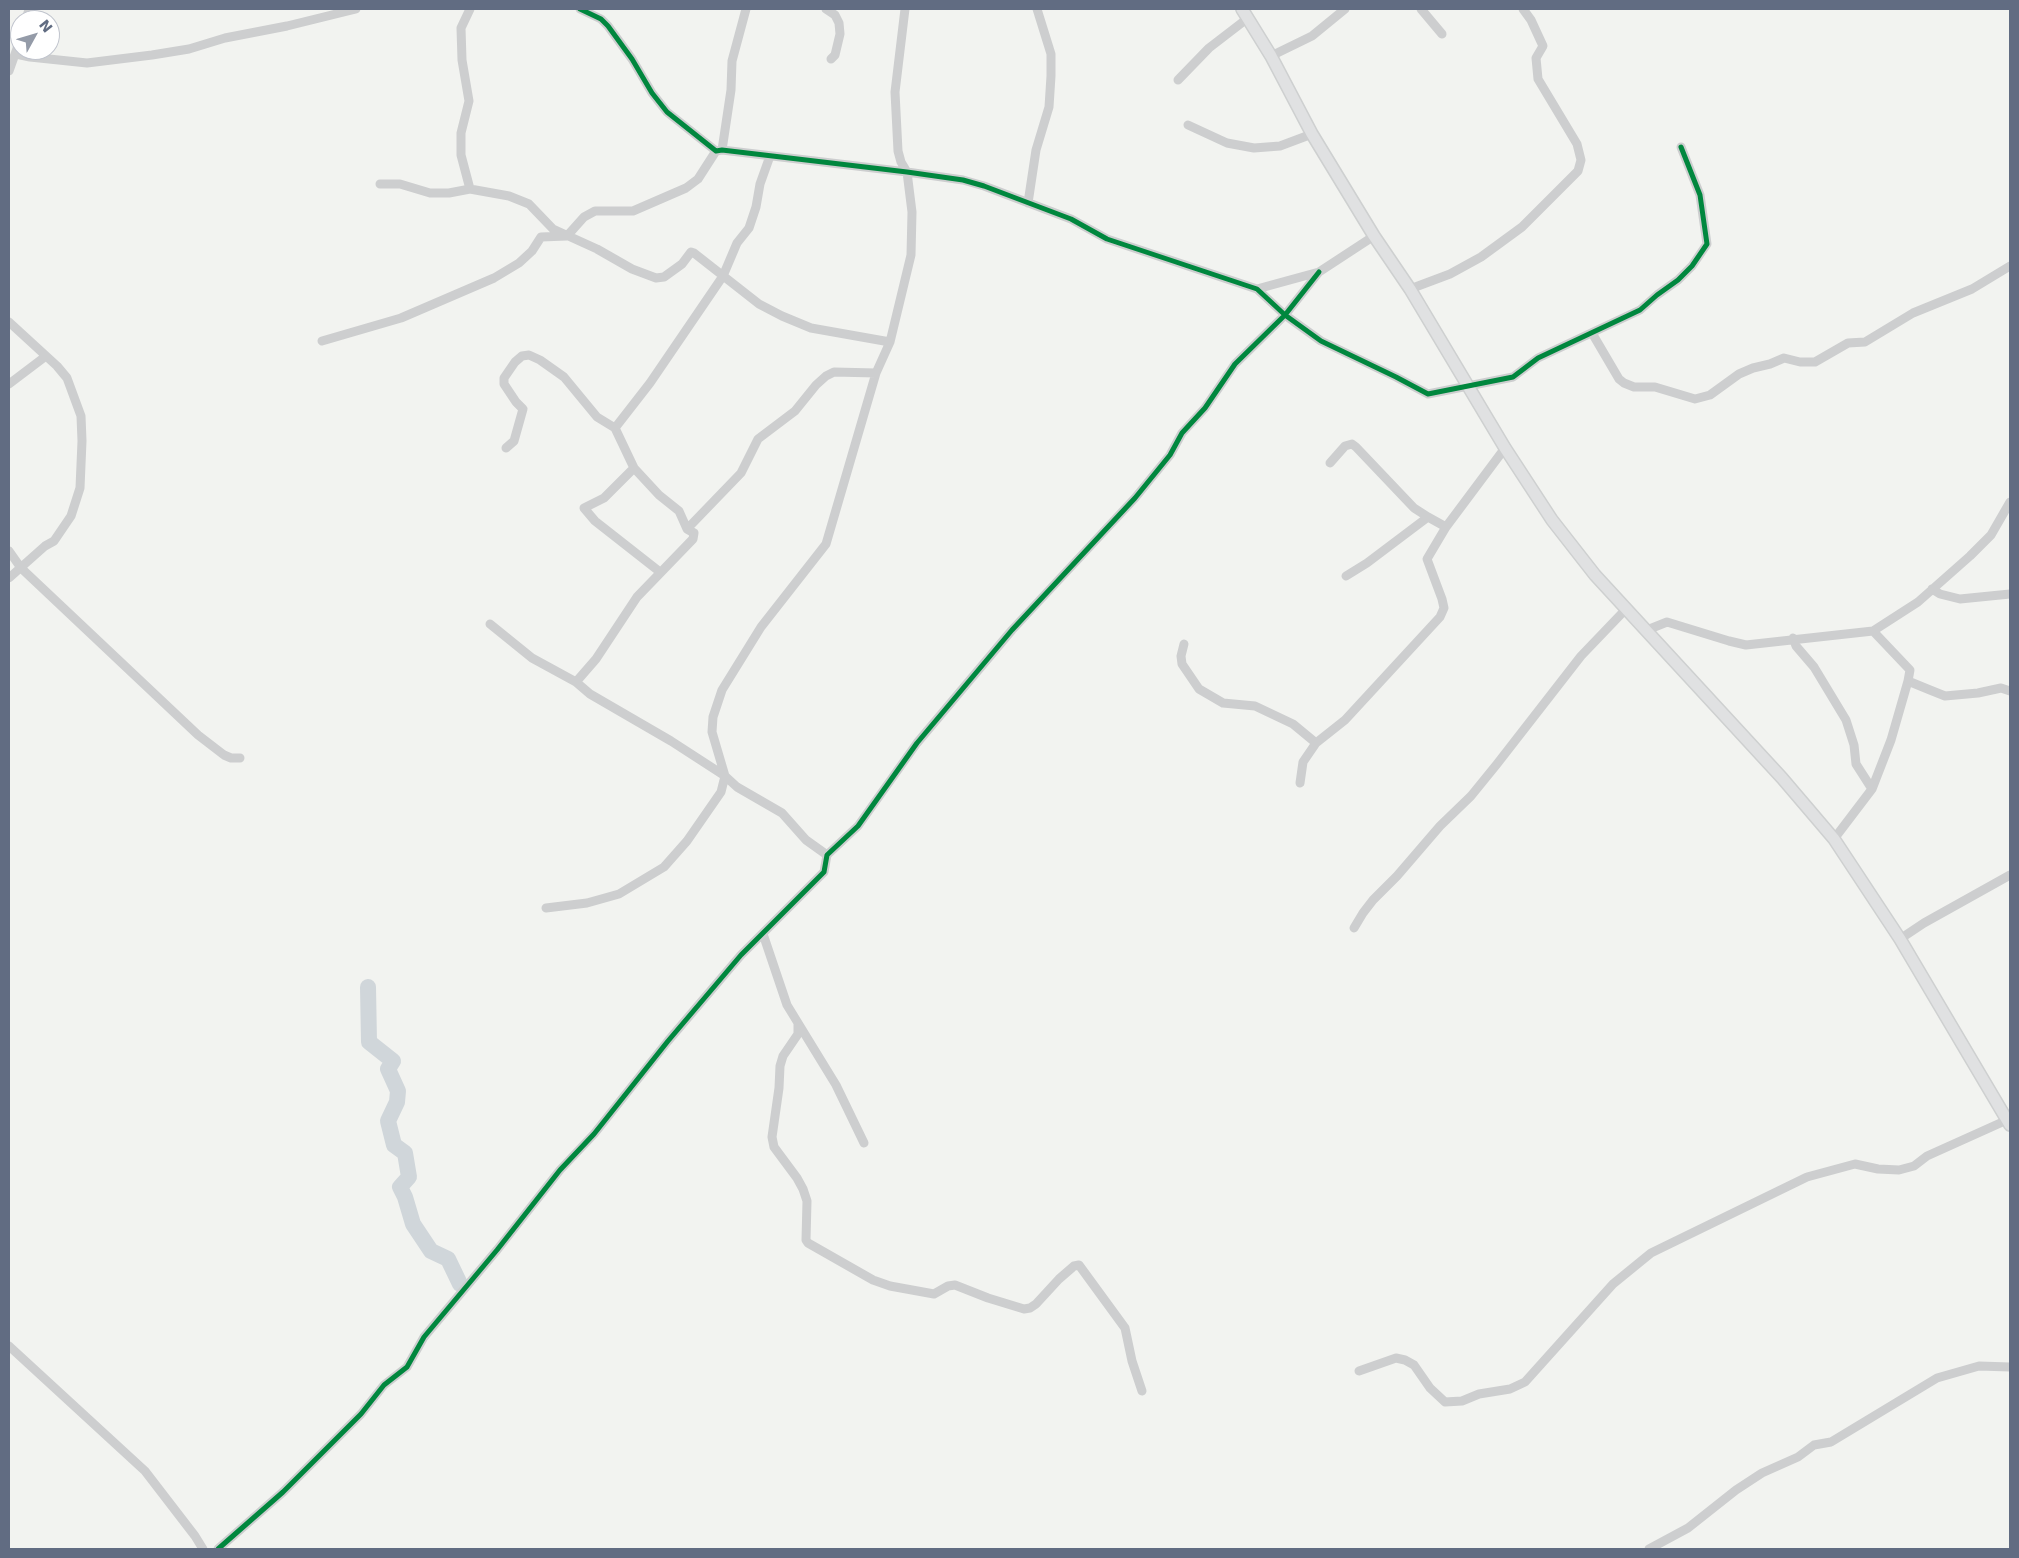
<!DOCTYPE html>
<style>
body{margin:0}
#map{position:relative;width:2019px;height:1558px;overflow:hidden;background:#f2f3f0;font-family:"DejaVu Sans",sans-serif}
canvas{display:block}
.frame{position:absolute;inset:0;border:10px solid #616c82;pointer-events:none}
.north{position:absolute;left:10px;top:10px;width:50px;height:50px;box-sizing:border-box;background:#fff;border:1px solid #c0c4cd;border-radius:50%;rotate:51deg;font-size:14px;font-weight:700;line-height:20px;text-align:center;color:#616c82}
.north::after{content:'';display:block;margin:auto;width:18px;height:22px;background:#949ba8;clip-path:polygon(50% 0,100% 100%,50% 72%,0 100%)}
</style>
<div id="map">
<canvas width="2019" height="1558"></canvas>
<div class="frame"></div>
<div class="north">N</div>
</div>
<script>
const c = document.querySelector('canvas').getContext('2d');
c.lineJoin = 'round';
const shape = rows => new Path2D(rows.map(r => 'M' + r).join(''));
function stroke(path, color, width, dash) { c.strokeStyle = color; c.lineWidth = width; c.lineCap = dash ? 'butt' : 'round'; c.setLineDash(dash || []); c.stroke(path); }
const river = shape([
 [368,987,369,1042,393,1061,388,1069,398,1091,397,1102,388,1121,394,1145,405,1153,409,1177,400,1187,405,1197,413,1224,431,1251,448,1259,460,1284]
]);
const street = shape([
 [470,9,461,28,462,60,469,101,461,133,461,155,470,189],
 [580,9,601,19,608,26,632,59,652,93,667,112,716,151,722,150,907,172,963,180,984,186,1071,219,1107,239,1257,289,1285,315,1321,341,1396,377,1428,394,1513,377,1538,358,1640,310,1657,295,1678,280,1692,266,1707,244,1700,195,1681,147],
 [826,9,835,15,839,23,840,34,835,55,831,59],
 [1421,9,1442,34],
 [26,20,29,9],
 [16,54,30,57,87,63,152,55,189,49,225,38,287,26,356,9],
 [1271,56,1312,36,1345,9],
 [9,71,20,40],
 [1178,80,1209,48,1248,18],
 [1188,125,1227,143,1254,148,1280,146,1312,134],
 [722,150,731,90,732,61,746,9],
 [380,184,400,184,430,193,449,193,470,189,509,196,529,204,553,229,597,249,632,269,656,278,664,277,682,264,691,252,694,253,759,304,782,316,811,328,890,342],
 [1028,203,1036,150,1049,107,1051,76,1051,54,1037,9],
 [1257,289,1319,272,1374,236],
 [1410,289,1450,274,1481,257,1522,227,1578,171,1581,160,1577,144,1538,79,1536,58,1543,46,1531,20,1523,9],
 [9,322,57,366,67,378,81,416,82,441,80,488,71,516,54,541,45,546,9,578],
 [1592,333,1619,379,1624,383,1634,387,1655,387,1695,399,1710,395,1739,374,1753,368,1770,364,1784,358,1800,362,1815,362,1848,343,1865,342,1913,313,1972,289,2010,266],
 [322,341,401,318,494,278,519,263,532,251,541,237,567,236,584,217,595,211,633,211,686,188,698,179,716,151],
 [9,384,46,356],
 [506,448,514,441,523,409,516,402,504,384,504,378,515,362,522,356,529,355,540,360,564,377,597,417,615,428],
 [1330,463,1345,446,1352,444,1356,447,1414,508,1428,517],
 [634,468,604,498,584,508,595,521,660,572],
 [687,529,741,473,758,439,795,411,816,385,826,376,834,372,876,373],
 [9,551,21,568,198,735,224,755,231,758,240,758],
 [1346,576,1367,563,1428,517,1446,527],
 [1932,589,1940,594,1960,599,2010,594],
 [490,624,532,658,576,682,590,694,671,741,725,776,737,787,782,813,806,840,827,855],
 [1647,630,1667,622,1729,641,1746,645,1873,631,1918,602,1970,556,1991,535,2010,502],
 [1873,631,1910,670,1908,681,1930,690,1945,696,1978,693,2001,688,2010,691],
 [1793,638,1796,646,1814,667,1846,720,1854,745,1856,764,1872,789],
 [1184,644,1181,656,1182,664,1199,689,1223,703,1255,706,1293,724,1316,743],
 [576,682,596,659,637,597,693,539,694,533,687,529,679,511,659,495,634,468,615,428,650,383,723,276,737,243,749,228,756,207,760,184,770,156],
 [1300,783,1303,762,1316,743,1345,720,1440,617,1444,608,1442,599,1427,559,1446,527,1505,448],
 [1834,839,1872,789,1891,740,1908,681],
 [546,908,587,903,619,894,664,867,687,841,721,792,725,776,712,732,713,717,722,690,761,627,826,544,876,373,890,342,911,255,912,212,907,172,901,162,898,151,895,92,905,9],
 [1354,928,1363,913,1373,900,1397,876,1440,826,1471,796,1497,764,1581,656,1626,609],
 [763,934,787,1005,836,1085,864,1143],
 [1900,939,1924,923,2010,875],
 [798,1023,798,1034,783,1056,780,1066,779,1088,772,1137,774,1147,797,1178,803,1189,807,1201,806,1240,808,1243,873,1280,890,1286,934,1294,948,1286,955,1285,988,1298,1024,1309,1030,1308,1036,1304,1059,1279,1074,1266,1079,1265,1125,1328,1132,1361,1142,1391],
 [9,1346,145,1471,195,1536,203,1549],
 [1359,1371,1396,1358,1405,1360,1414,1365,1430,1388,1445,1402,1462,1401,1479,1394,1510,1389,1525,1382,1613,1284,1651,1253,1807,1177,1855,1164,1878,1169,1899,1170,1914,1166,1927,1156,2007,1120],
 [218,1549,283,1492,361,1414,384,1385,407,1367,424,1337,497,1250,560,1170,594,1134,668,1041,741,955,824,872,827,855,858,826,917,743,1012,630,1135,498,1170,455,1182,433,1205,408,1235,364,1285,315,1319,272],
 [1649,1549,1688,1528,1736,1490,1762,1473,1798,1457,1814,1445,1831,1442,1937,1378,1979,1366,2010,1367]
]);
const secondary = shape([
 [1242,9,1271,56,1312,134,1374,236,1410,289,1505,448,1552,520,1595,575,1782,778,1834,839,1900,939,2010,1125]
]);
const cycleway = shape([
 [580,9,601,19,608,26,632,59,652,93,667,112,716,151,722,150,907,172,963,180,984,186,1071,219,1107,239,1257,289,1285,315,1321,341,1396,377,1428,394,1513,377,1538,358,1640,310,1657,295,1678,280,1692,266,1707,244,1700,195,1681,147],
 [218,1549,283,1492,361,1414,384,1385,407,1367,424,1337,497,1250,560,1170,594,1134,668,1041,741,955,824,872,827,855,858,826,917,743,1012,630,1135,498,1170,455,1182,433,1205,408,1235,364,1285,315,1319,272]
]);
stroke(river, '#d0d6da', 16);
stroke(secondary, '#ced0d0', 14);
stroke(street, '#cdcecf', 9);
stroke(secondary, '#e0e1e2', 11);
stroke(cycleway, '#00873e', 5);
</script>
